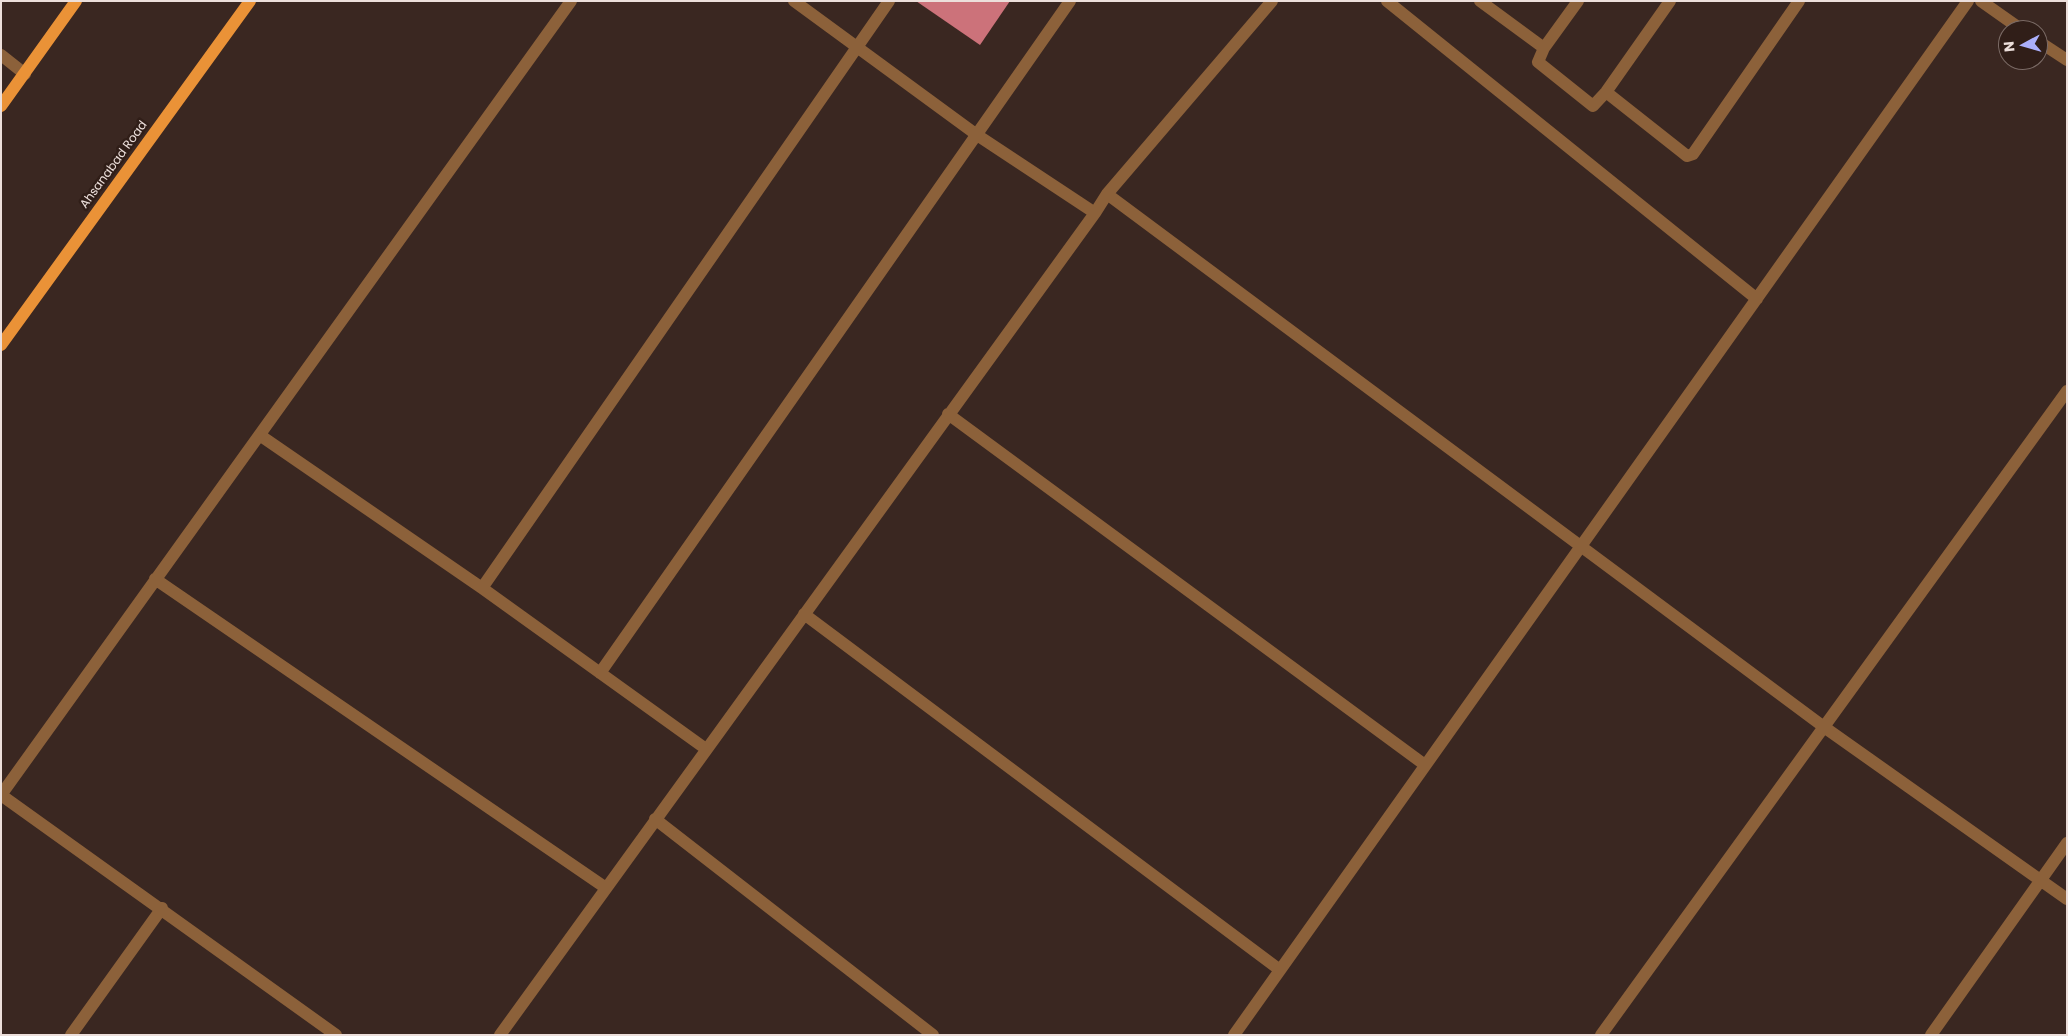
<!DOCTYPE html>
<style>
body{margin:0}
#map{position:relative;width:2068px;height:1036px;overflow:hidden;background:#3a2721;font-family:Poppins,sans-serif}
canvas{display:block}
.frame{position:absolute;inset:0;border:2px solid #ecdfdb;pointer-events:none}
.north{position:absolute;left:1998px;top:20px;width:50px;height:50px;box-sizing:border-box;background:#301e18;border:1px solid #7b6b66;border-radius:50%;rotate:264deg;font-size:14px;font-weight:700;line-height:20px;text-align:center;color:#ecdfdb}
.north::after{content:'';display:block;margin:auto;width:18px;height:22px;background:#abaffb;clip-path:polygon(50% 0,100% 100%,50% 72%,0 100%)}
</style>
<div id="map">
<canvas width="2068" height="1036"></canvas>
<div class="frame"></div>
<div class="north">N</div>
</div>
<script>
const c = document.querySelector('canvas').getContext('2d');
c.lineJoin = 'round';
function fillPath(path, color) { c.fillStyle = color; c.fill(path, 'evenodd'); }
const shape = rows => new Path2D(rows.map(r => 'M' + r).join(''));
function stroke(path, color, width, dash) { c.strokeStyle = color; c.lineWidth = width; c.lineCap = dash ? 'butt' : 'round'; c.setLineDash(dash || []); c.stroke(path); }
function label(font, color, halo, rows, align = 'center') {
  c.font = font + ' Poppins,sans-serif'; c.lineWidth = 5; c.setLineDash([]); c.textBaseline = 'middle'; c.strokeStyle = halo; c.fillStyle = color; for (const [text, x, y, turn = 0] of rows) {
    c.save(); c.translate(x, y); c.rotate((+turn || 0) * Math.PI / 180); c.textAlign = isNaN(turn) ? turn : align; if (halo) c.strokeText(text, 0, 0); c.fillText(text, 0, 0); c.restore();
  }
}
const building = shape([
 [916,1,1010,1,980,45]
]);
const minor = shape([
 [794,1,977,135,1095,213],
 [1387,1,1757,299],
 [1480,1,1544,48],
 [1578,1,1544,48,1538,62,1593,106,1606,92,1670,1],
 [1981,1,2022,30],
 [2038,41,2067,60],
 [1,55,25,74],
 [1606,92,1682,152,1687,156,1693,154,1799,1],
 [1107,194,1824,727,2067,899],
 [948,414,1425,765],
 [261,436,482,588,706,749],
 [155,579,606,888],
 [482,588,889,1],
 [804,614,1280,970],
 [600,673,1070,1],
 [1,795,571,1],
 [1,795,336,1035],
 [655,819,933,1035],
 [71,1035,162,908],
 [500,1035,1095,213,1107,194,1272,1],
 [1234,1035,1968,1],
 [1601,1035,2067,391],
 [1931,1035,2067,843]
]);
const primary = shape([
 [1,106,76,1],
 [1,345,250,1]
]);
const streetNames = [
 ["Ahsanabad Road",114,165,-54]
];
fillPath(building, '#cc727a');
stroke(minor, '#8c613a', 12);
stroke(primary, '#ea9237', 12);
label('12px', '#ecdfdb', '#301e18', streetNames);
</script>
